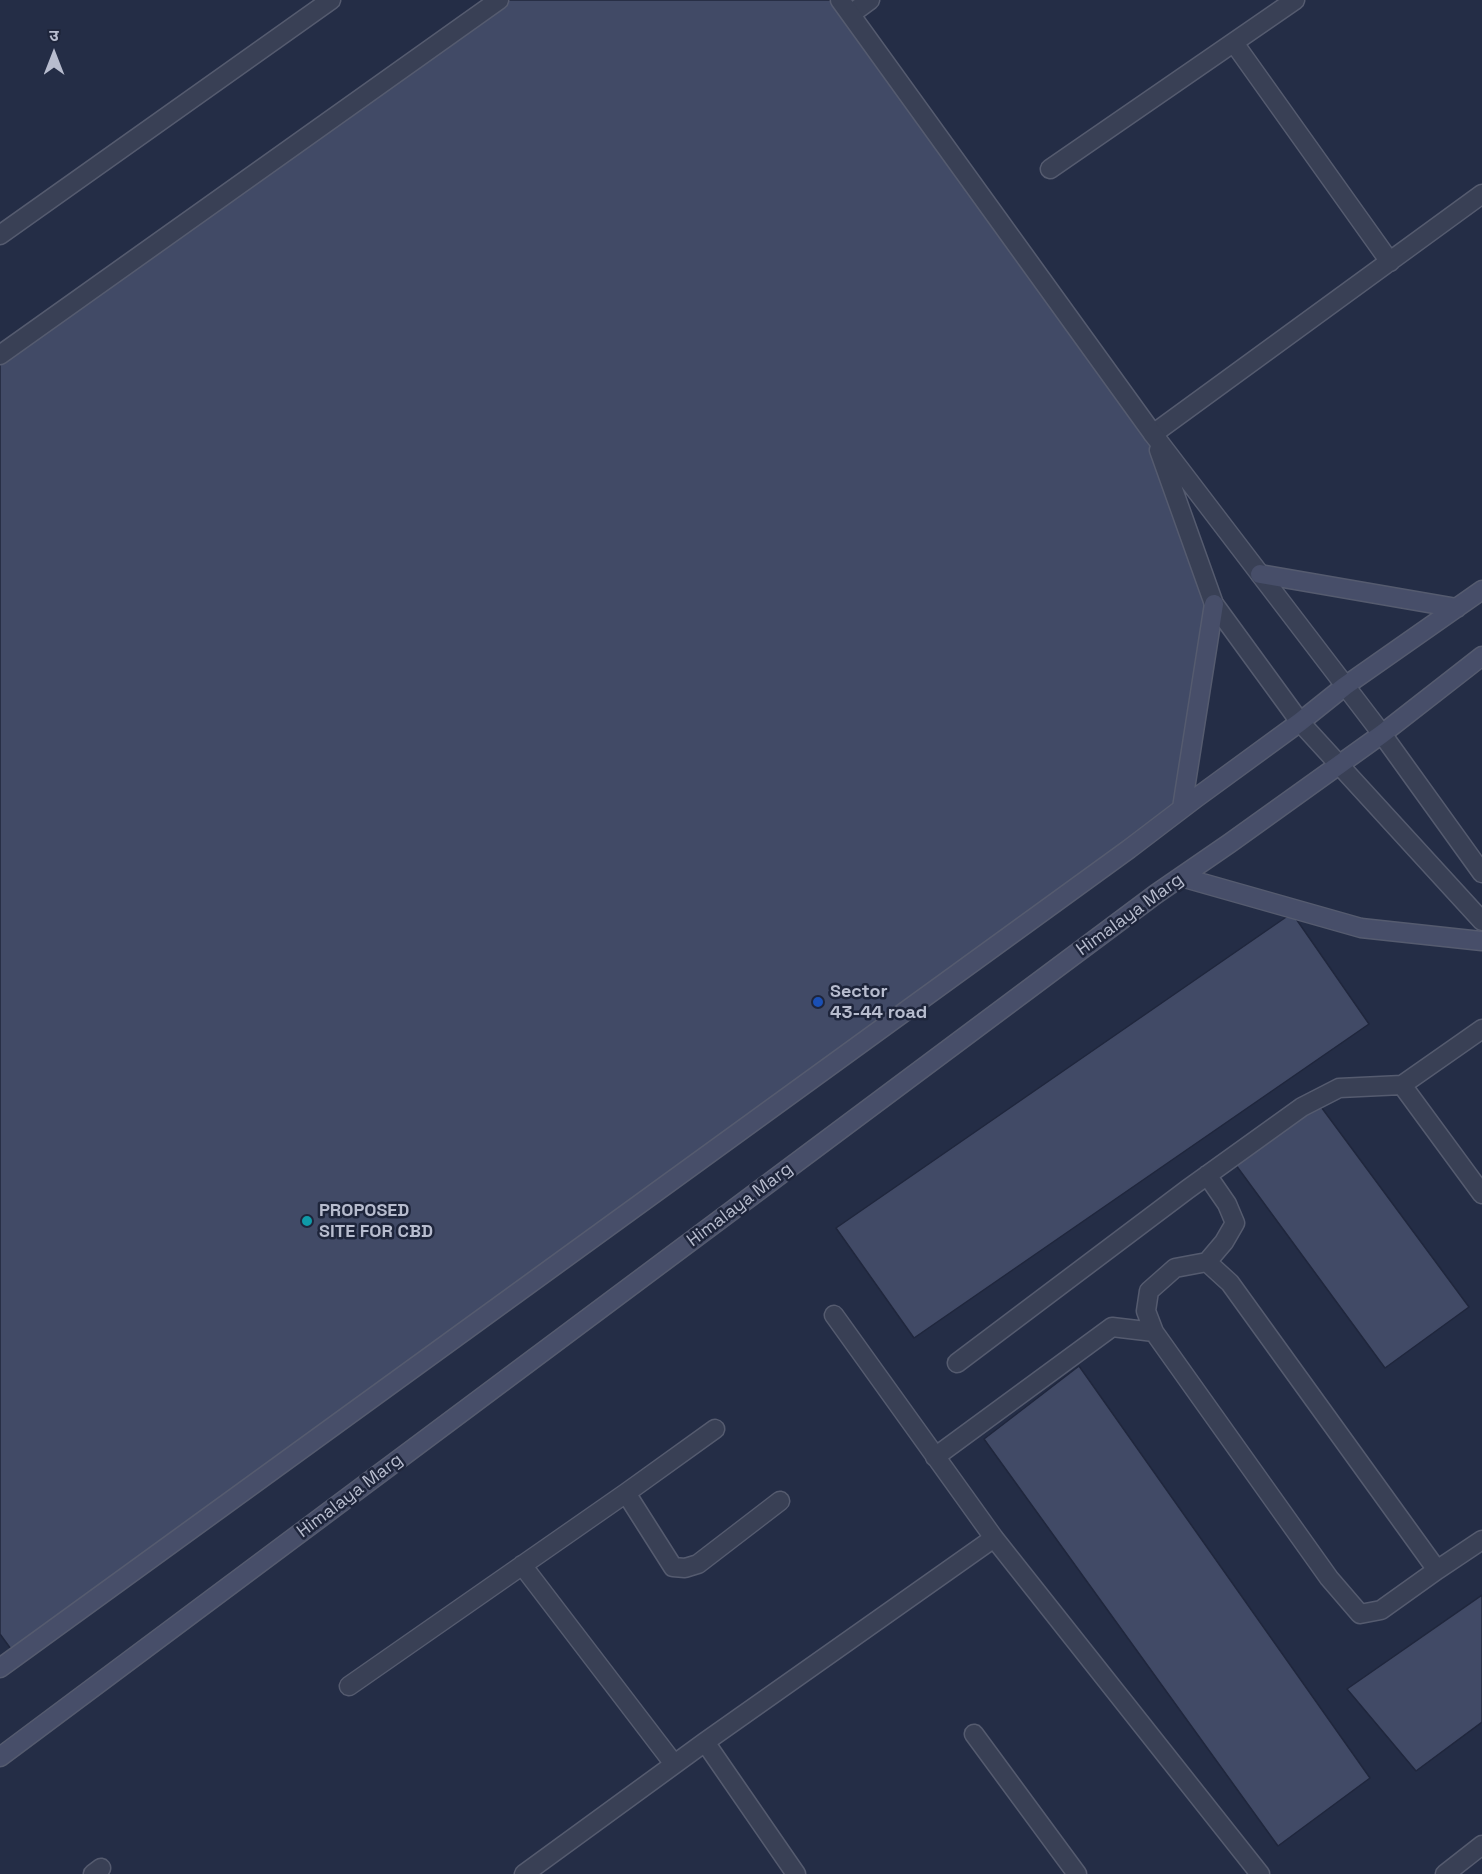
<!DOCTYPE html>
<meta charset="utf-8">
<style>
body{margin:0}
#map{position:relative;width:1482px;height:1874px;overflow:hidden;background:#242d46;font-family:"Space Grotesk","Noto Sans Devanagari",sans-serif}
canvas{display:block}
.north{position:absolute;left:24px;top:24px;width:60px;height:60px;-webkit-text-stroke:4px #1e253b;paint-order:stroke;rotate:0deg;font-size:16px;font-weight:700;line-height:24px;text-align:center;color:#b7bcce}
.north::after{content:'';display:block;margin:auto;width:21px;height:27px;background:#b7bcce;clip-path:polygon(50% 0,100% 100%,50% 72%,0 100%)}
</style>
<div id="map">
<canvas width="1482" height="1874"></canvas>
<div class="north">उ</div>
</div>
<script>
const c = document.querySelector('canvas').getContext('2d');
c.lineJoin = 'round';
function fillPath(path, color) { c.fillStyle = color; c.fill(path, 'evenodd'); }
const shape = rows => new Path2D(rows.map(r => 'M' + r).join(''));
function stroke(path, color, width, dash) { c.strokeStyle = color; c.lineWidth = width; c.lineCap = dash ? 'butt' : 'round'; c.setLineDash(dash || []); c.stroke(path); }
function label(font, color, halo, rows, align = 'center') {
  c.font = font + ' "Space Grotesk",sans-serif'; c.lineWidth = 5; c.setLineDash([]); c.textBaseline = 'middle'; c.strokeStyle = halo; c.fillStyle = color; for (const [text, x, y, turn = 0] of rows) {
    c.save(); c.translate(x, y); c.rotate((+turn || 0) * Math.PI / 180); c.textAlign = isNaN(turn) ? turn : align; if (halo) c.strokeText(text, 0, 0); c.fillText(text, 0, 0); c.restore();
  }
}
const building = shape([
 [499,0,837,0,1153,434,1214,604,1182,808,16,1656,0,1634,0,355,499,0],
 [1292,913,1369,1024,914,1338,836,1228,1292,913],
 [1313,1096,1469,1307,1385,1368,1230,1157,1313,1096],
 [1079,1366,1370,1778,1278,1846,984,1439,1079,1366],
 [1482,1595,1482,1722,1416,1771,1347,1689,1482,1595]
]);
const minor = shape([
 [851,14,870,0],
 [1234,43,1390,262],
 [1050,169,1295,0],
 [0,235,331,0],
 [0,355,499,0],
 [1153,434,1482,194],
 [1482,1029,1402,1085,1482,1194],
 [1207,1175,1227,1204,1235,1223,1224,1242,1207,1262],
 [834,1315,994,1538,1260,1874],
 [957,1363,1188,1189,1302,1107,1339,1088,1402,1085],
 [935,1457,1112,1327,1154,1332,1146,1311,1149,1291,1175,1268,1207,1262,1230,1283,1437,1570,1381,1610,1360,1614,1329,1578,1154,1332],
 [626,1493,673,1567,685,1568,698,1564,780,1501],
 [522,1565,674,1764],
 [1437,1570,1482,1540],
 [349,1686,626,1493,715,1429],
 [974,1734,1077,1874],
 [705,1742,796,1874],
 [93,1874,101,1868],
 [524,1874,705,1742,994,1538],
 [1445,1874,1482,1845]
]);
const tertiary = shape([
 [840,0,1153,434,1382,734,1482,873],
 [1159,450,1214,604,1300,722,1482,921]
]);
const secondary = shape([
 [1260,574,1457,608],
 [1182,808,1214,604],
 [1181,877,1361,928,1482,941],
 [0,1668,1129,849,1196,798,1300,722,1345,686,1482,590],
 [0,1757,1156,894,1230,843,1382,734,1482,656]
]);
const markers = [
 [818,1002,6,"#1a4fb4"],
 [307,1221,6,"#0f9aa8"]
];
const streetNames = [
 ["Himalaya Marg",1130,915,-36],
 ["Himalaya Marg",740,1205,-37],
 ["Himalaya Marg",350,1496,-37]
];
const poiNames = [
 ["Sector",830,992],
 ["43-44 road",830,1013],
 ["PROPOSED",319,1211],
 ["SITE FOR CBD",319,1232]
];
fillPath(building, '#414a66');
stroke(building, '#20273d', 1.5);
stroke(minor, '#555b6f', 21);
stroke(tertiary, '#555b6f', 21);
stroke(secondary, '#555b6f', 21);
stroke(minor, '#394055', 18);
stroke(tertiary, '#394055', 18);
stroke(secondary, '#474e69', 18);
for (const [x, y, r, color] of markers) { const dot = new Path2D(); dot.arc(x, y, r, 0, 2 * Math.PI); c.fillStyle = color; c.fill(dot); stroke(dot, '#1e253b', 2); }
label('18px', '#b7bcce', '#1e253b', streetNames);
label('bold 18px', '#b7bcce', '#1e253b', poiNames, 'left');
</script>
